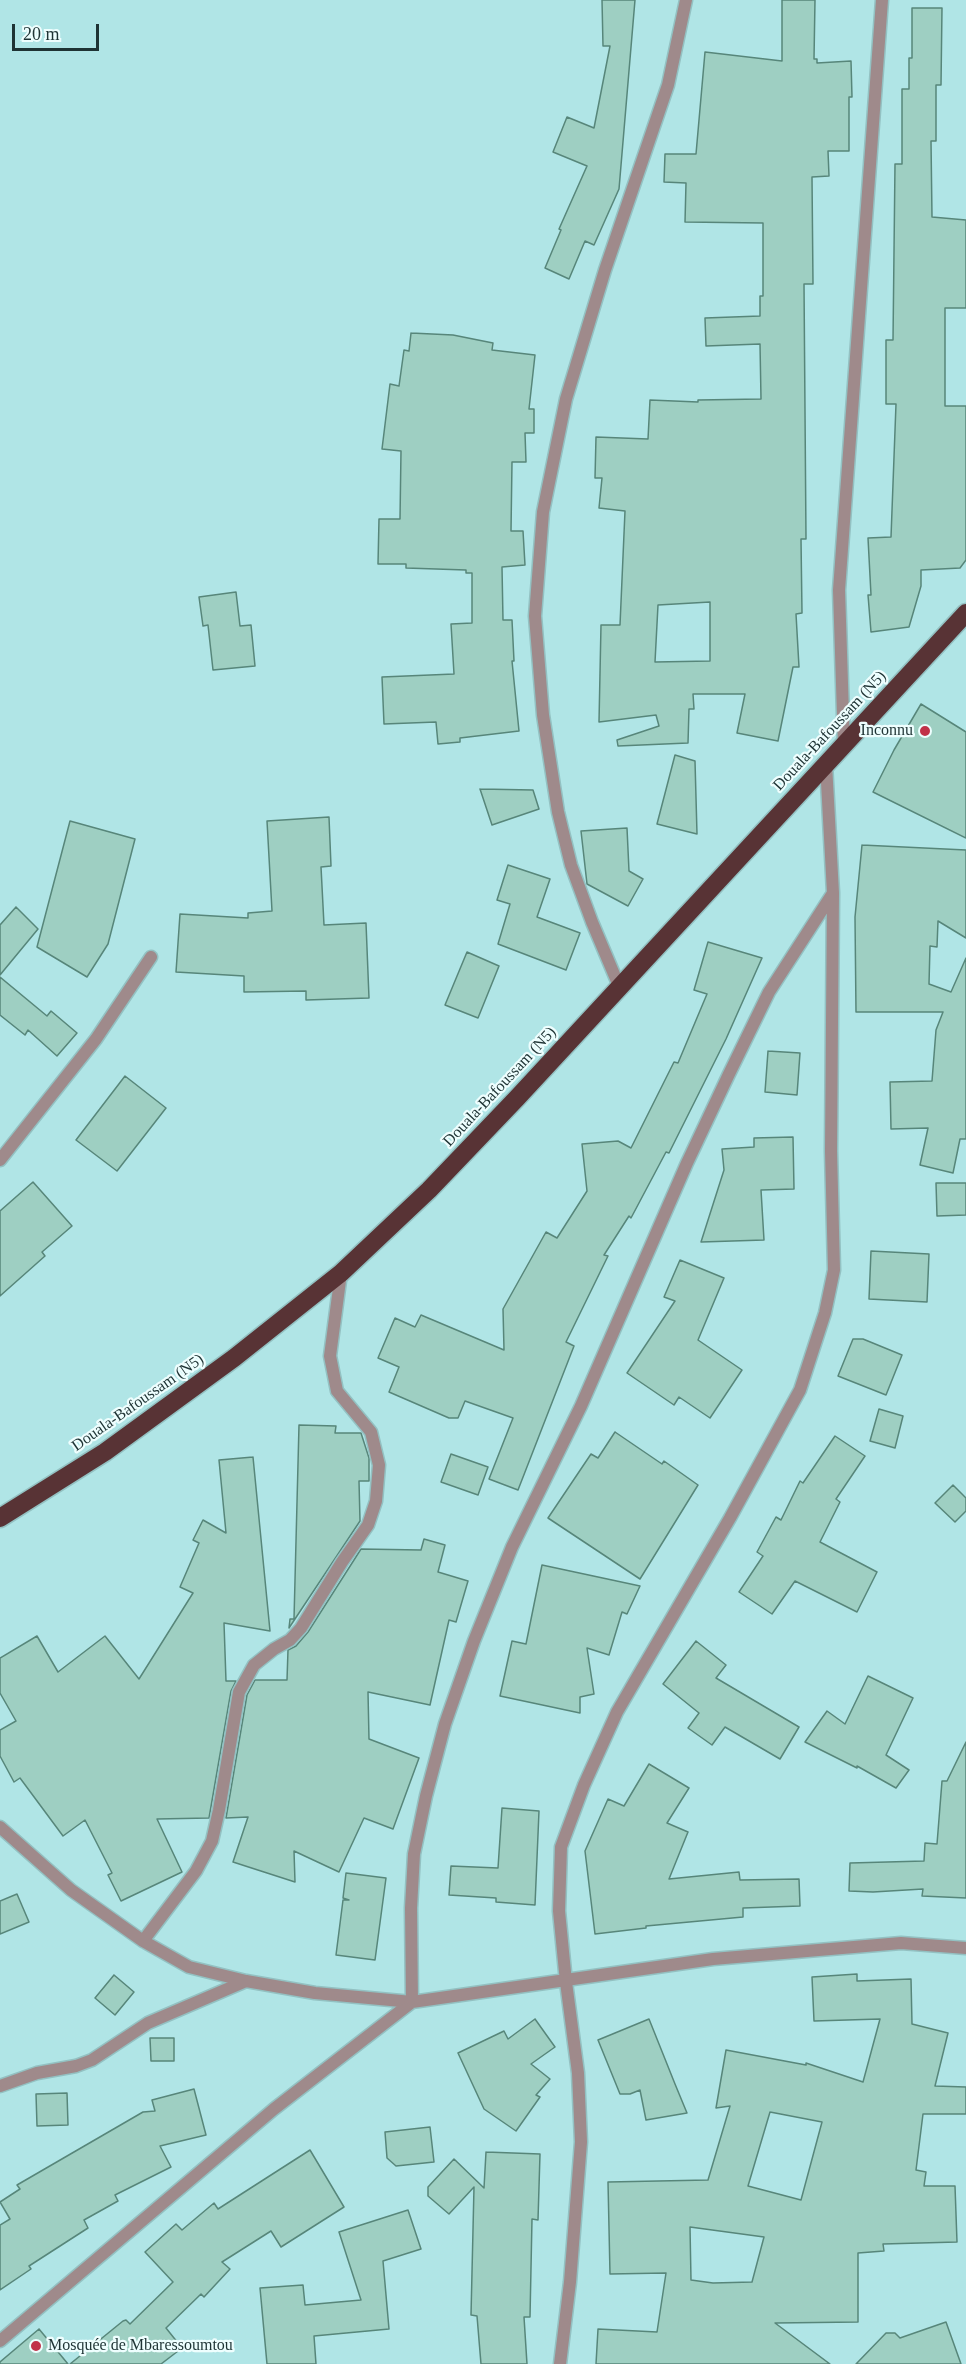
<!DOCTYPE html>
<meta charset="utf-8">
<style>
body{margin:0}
#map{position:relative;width:966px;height:2364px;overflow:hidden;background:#b0e5e6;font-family:Georgia,serif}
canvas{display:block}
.scale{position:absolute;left:12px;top:24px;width:87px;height:27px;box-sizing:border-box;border:3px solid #1e3334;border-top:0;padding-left:8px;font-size:18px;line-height:21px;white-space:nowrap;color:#1e3334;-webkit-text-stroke:4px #eefefe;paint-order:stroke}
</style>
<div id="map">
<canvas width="966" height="2364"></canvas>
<div class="scale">20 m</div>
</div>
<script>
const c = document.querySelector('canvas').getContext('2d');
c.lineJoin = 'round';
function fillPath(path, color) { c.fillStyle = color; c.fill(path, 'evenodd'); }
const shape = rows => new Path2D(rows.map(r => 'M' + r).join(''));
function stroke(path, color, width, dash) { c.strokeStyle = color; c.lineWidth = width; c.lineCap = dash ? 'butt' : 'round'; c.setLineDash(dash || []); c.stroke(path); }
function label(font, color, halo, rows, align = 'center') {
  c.font = font + ' Georgia,serif'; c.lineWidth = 4.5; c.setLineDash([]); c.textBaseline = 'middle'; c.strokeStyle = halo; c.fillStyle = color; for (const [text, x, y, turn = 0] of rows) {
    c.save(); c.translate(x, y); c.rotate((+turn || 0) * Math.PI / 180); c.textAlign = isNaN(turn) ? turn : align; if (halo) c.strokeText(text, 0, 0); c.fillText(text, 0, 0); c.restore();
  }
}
const building = shape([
 [602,0,635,0,619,189,594,245,585,241,569,279,545,268,561,230,559,229,587,166,553,152,567,117,594,128,610,46,603,46,602,0],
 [782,0,815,0,814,59,817,59,817,63,851,61,852,97,849,97,849,151,828,151,829,176,812,177,813,284,804,284,806,539,801,539,802,613,796,614,799,667,793,667,778,741,737,733,745,694,693,694,694,709,689,709,688,743,618,746,617,740,659,726,656,715,599,722,601,625,620,625,625,511,599,508,602,478,595,478,596,437,648,439,650,400,698,402,698,400,761,399,760,344,706,346,705,318,760,316,760,296,763,296,763,223,685,222,686,183,664,182,665,154,696,154,705,52,782,61,782,0],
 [710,602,710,661,655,662,658,605,710,602],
 [912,8,942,8,941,85,936,85,936,141,931,141,932,217,966,220,966,308,945,308,945,406,966,406,966,560,960,568,921,570,921,586,909,627,871,632,868,595,871,595,868,538,891,537,896,404,886,404,886,340,893,340,895,164,902,164,902,89,909,89,909,58,912,58,912,8],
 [411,333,453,335,493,343,492,350,535,355,529,409,534,409,534,433,525,433,526,462,512,462,511,531,523,531,525,565,502,567,503,620,512,620,514,661,512,661,519,731,460,738,460,742,438,744,436,722,384,724,382,677,454,674,451,624,472,623,472,573,466,573,466,570,406,568,406,564,378,564,379,519,400,519,401,451,382,449,390,384,399,386,404,350,409,351,411,333],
 [236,592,240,626,251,625,255,666,213,670,208,625,203,626,199,597,236,592],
 [921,704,966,732,966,838,873,792,894,750,921,704],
 [675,755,695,761,697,834,657,824,675,755],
 [480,789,533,790,539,809,492,825,480,789],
 [329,817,331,866,321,867,324,925,366,923,369,998,306,1000,306,991,244,992,244,976,176,972,180,914,248,918,248,913,272,911,267,821,329,817],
 [70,821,135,839,108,944,87,977,37,947,70,821],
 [627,828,629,871,643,879,628,906,587,884,581,831,627,828],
 [862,845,966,850,966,938,938,921,937,947,930,946,929,984,951,992,966,958,966,1139,960,1139,953,1173,920,1165,928,1128,891,1129,890,1082,932,1081,936,1030,943,1012,856,1012,855,917,862,845],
 [508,865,550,879,537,917,580,933,566,970,498,944,510,904,497,900,508,865],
 [16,907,38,929,0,975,0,925,16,907],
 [708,942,762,958,726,1039,669,1153,666,1152,631,1218,629,1216,604,1255,608,1256,566,1342,574,1346,518,1490,489,1479,513,1418,465,1401,458,1418,449,1418,389,1392,399,1367,378,1358,395,1318,415,1327,421,1315,504,1350,503,1309,546,1232,557,1238,587,1191,582,1144,618,1141,631,1148,674,1062,678,1063,707,994,694,990,708,942],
 [467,952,499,966,478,1018,445,1005,467,952],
 [0,977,47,1016,51,1011,77,1033,57,1056,28,1030,25,1035,0,1015,0,977],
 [768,1051,800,1053,797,1095,765,1092,768,1051],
 [125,1076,166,1108,117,1171,76,1140,125,1076],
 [793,1137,794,1189,761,1190,764,1240,701,1242,724,1170,722,1149,754,1147,754,1138,793,1137],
 [33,1182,72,1226,42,1252,45,1256,0,1296,0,1211,33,1182],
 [936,1183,966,1183,966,1215,937,1216,936,1183],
 [871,1251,929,1254,927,1302,869,1299,871,1251],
 [680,1260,724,1278,698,1340,742,1370,710,1418,679,1397,674,1405,627,1373,675,1301,664,1297,680,1260],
 [853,1339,863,1339,902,1355,886,1395,838,1376,853,1339],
 [879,1409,903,1416,895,1448,870,1441,879,1409],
 [299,1425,336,1426,335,1433,361,1433,369,1458,369,1481,359,1481,360,1521,289,1628,290,1619,294,1619,299,1425],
 [615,1432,662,1464,664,1461,698,1485,640,1579,548,1518,591,1454,598,1458,615,1432],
 [835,1436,865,1456,836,1499,840,1502,820,1542,877,1572,857,1612,795,1581,772,1614,739,1592,763,1556,757,1552,776,1517,781,1520,800,1481,803,1483,835,1436],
 [451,1454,488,1467,478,1495,441,1482,451,1454],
 [253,1457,270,1631,224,1623,226,1681,236,1681,231,1691,209,1818,157,1819,182,1872,121,1901,108,1875,112,1873,85,1820,63,1836,20,1778,14,1782,0,1756,0,1730,16,1721,0,1693,0,1658,37,1636,58,1672,105,1636,139,1679,193,1593,180,1587,199,1543,193,1540,203,1520,226,1533,219,1460,253,1457],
 [953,1485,966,1498,966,1511,955,1522,935,1503,953,1485],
 [424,1539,445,1545,438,1572,468,1581,456,1622,449,1620,430,1705,368,1692,369,1739,419,1758,393,1829,364,1818,339,1872,294,1851,295,1882,233,1862,248,1817,226,1818,247,1695,255,1680,287,1680,288,1650,296,1646,308,1632,361,1549,421,1550,424,1539],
 [542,1565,640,1586,627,1614,622,1612,609,1655,587,1648,594,1694,580,1697,580,1713,500,1696,512,1641,526,1644,542,1565],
 [696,1641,726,1665,716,1678,799,1727,780,1759,725,1727,712,1745,688,1728,699,1713,663,1684,696,1641],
 [868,1676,913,1698,886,1755,909,1770,896,1788,857,1766,857,1768,805,1742,827,1711,845,1724,868,1676],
 [966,1742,966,1898,922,1896,923,1889,873,1892,849,1891,850,1863,924,1861,925,1843,937,1844,942,1781,947,1781,966,1742],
 [649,1764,689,1788,667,1823,688,1832,669,1879,739,1872,740,1880,799,1879,800,1906,743,1908,743,1917,646,1926,646,1928,595,1934,585,1851,608,1799,624,1806,649,1764],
 [502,1808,539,1811,535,1905,496,1902,496,1898,449,1895,451,1866,498,1868,502,1808],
 [346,1873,386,1878,375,1960,336,1955,343,1900,349,1900,343,1898,346,1873],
 [17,1894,29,1922,0,1934,0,1901,17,1894],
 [857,1974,857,1981,911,1979,912,2024,948,2033,935,2086,966,2087,966,2114,923,2114,916,2170,926,2172,924,2186,955,2186,957,2242,883,2244,884,2251,858,2253,858,2322,775,2323,830,2364,596,2364,598,2329,657,2332,666,2273,610,2274,608,2182,708,2180,730,2106,716,2108,726,2050,806,2065,806,2063,863,2082,880,2019,814,2021,812,1977,857,1974],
 [770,2112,822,2122,801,2200,748,2186,770,2112],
 [690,2227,764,2237,752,2282,713,2283,691,2280,690,2227],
 [114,1975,134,1992,115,2015,95,1998,114,1975],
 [535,2019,555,2047,531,2064,550,2079,536,2095,540,2097,516,2131,484,2109,458,2053,504,2031,508,2039,535,2019],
 [649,2019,675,2084,687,2113,646,2120,640,2090,630,2094,620,2094,598,2040,649,2019],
 [150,2038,174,2038,174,2061,151,2061,150,2038],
 [194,2089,206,2135,160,2146,171,2167,115,2195,118,2201,84,2220,88,2228,29,2266,31,2269,0,2290,0,2225,10,2219,0,2202,20,2189,17,2185,143,2112,155,2111,152,2100,194,2089],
 [67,2093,68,2125,37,2126,36,2094,67,2093],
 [430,2127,434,2162,396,2166,387,2158,385,2132,430,2127],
 [310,2150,344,2207,281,2247,271,2231,222,2262,230,2269,204,2297,201,2294,166,2328,182,2348,161,2364,70,2364,123,2321,126,2320,130,2324,173,2282,145,2252,176,2224,182,2230,214,2203,218,2209,310,2150],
 [486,2152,540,2154,538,2220,532,2219,530,2317,524,2317,527,2364,481,2364,477,2316,471,2315,474,2187,449,2214,428,2196,428,2187,454,2159,484,2188,486,2152],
 [408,2210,421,2249,383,2261,389,2329,314,2336,316,2364,267,2364,260,2288,303,2285,305,2305,361,2300,339,2232,408,2210],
 [946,2322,961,2364,856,2364,886,2333,895,2333,900,2338,946,2322],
 [39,2329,68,2364,0,2364,0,2362,39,2329]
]);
const street = shape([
 [844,746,839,590,882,0],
 [619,986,592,922,571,865,558,812,543,715,535,616,543,512,566,399,605,270,668,85,686,0],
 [0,1160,96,1039,151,957],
 [0,1827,71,1890,143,1941,189,1967,246,1981,315,1993,412,2002,713,1959,901,1943,966,1948],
 [143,1941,196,1871,212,1841,219,1810,239,1692,254,1665,274,1649,290,1640,301,1628,342,1562,368,1525,376,1501,379,1465,371,1432,337,1391,330,1356,341,1273],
 [0,2086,37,2073,76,2066,92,2060,148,2023,246,1981],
 [0,2341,274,2109,412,2002,411,1908,414,1854,426,1796,445,1724,474,1641,512,1547,581,1406,687,1163,729,1074,769,992,833,893],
 [560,2364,570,2282,581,2142,578,2073,566,1982,559,1911,561,1847,584,1785,617,1712,730,1518,800,1390,825,1313,834,1270,831,1151,833,893,826,764]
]);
const highway = shape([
 [0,1518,105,1452,234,1358,341,1273,429,1190,517,1098,966,613]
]);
const markers = [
 [925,731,6,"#c13148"],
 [36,2346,6,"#c13148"]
];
const streetNames = [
 ["Douala-Bafoussam (N5)",830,731,-47],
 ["Douala-Bafoussam (N5)",500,1087,-47],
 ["Douala-Bafoussam (N5)",138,1403,-35]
];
const poiNames = [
 ["Inconnu",913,731],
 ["Mosquée de Mbaressoumtou",48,2346,"left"]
];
fillPath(building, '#9ecfc2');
stroke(building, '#57867a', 1.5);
stroke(street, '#93c1c2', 15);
stroke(highway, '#93c1c2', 21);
stroke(street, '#9f8a8b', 12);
stroke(highway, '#583335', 18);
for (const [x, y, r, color] of markers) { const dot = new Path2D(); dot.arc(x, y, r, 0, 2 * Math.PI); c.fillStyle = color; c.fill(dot); stroke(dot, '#eefefe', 2); }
label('16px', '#1e3334', '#eefefe', streetNames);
label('16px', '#1e3334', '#eefefe', poiNames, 'right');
</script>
